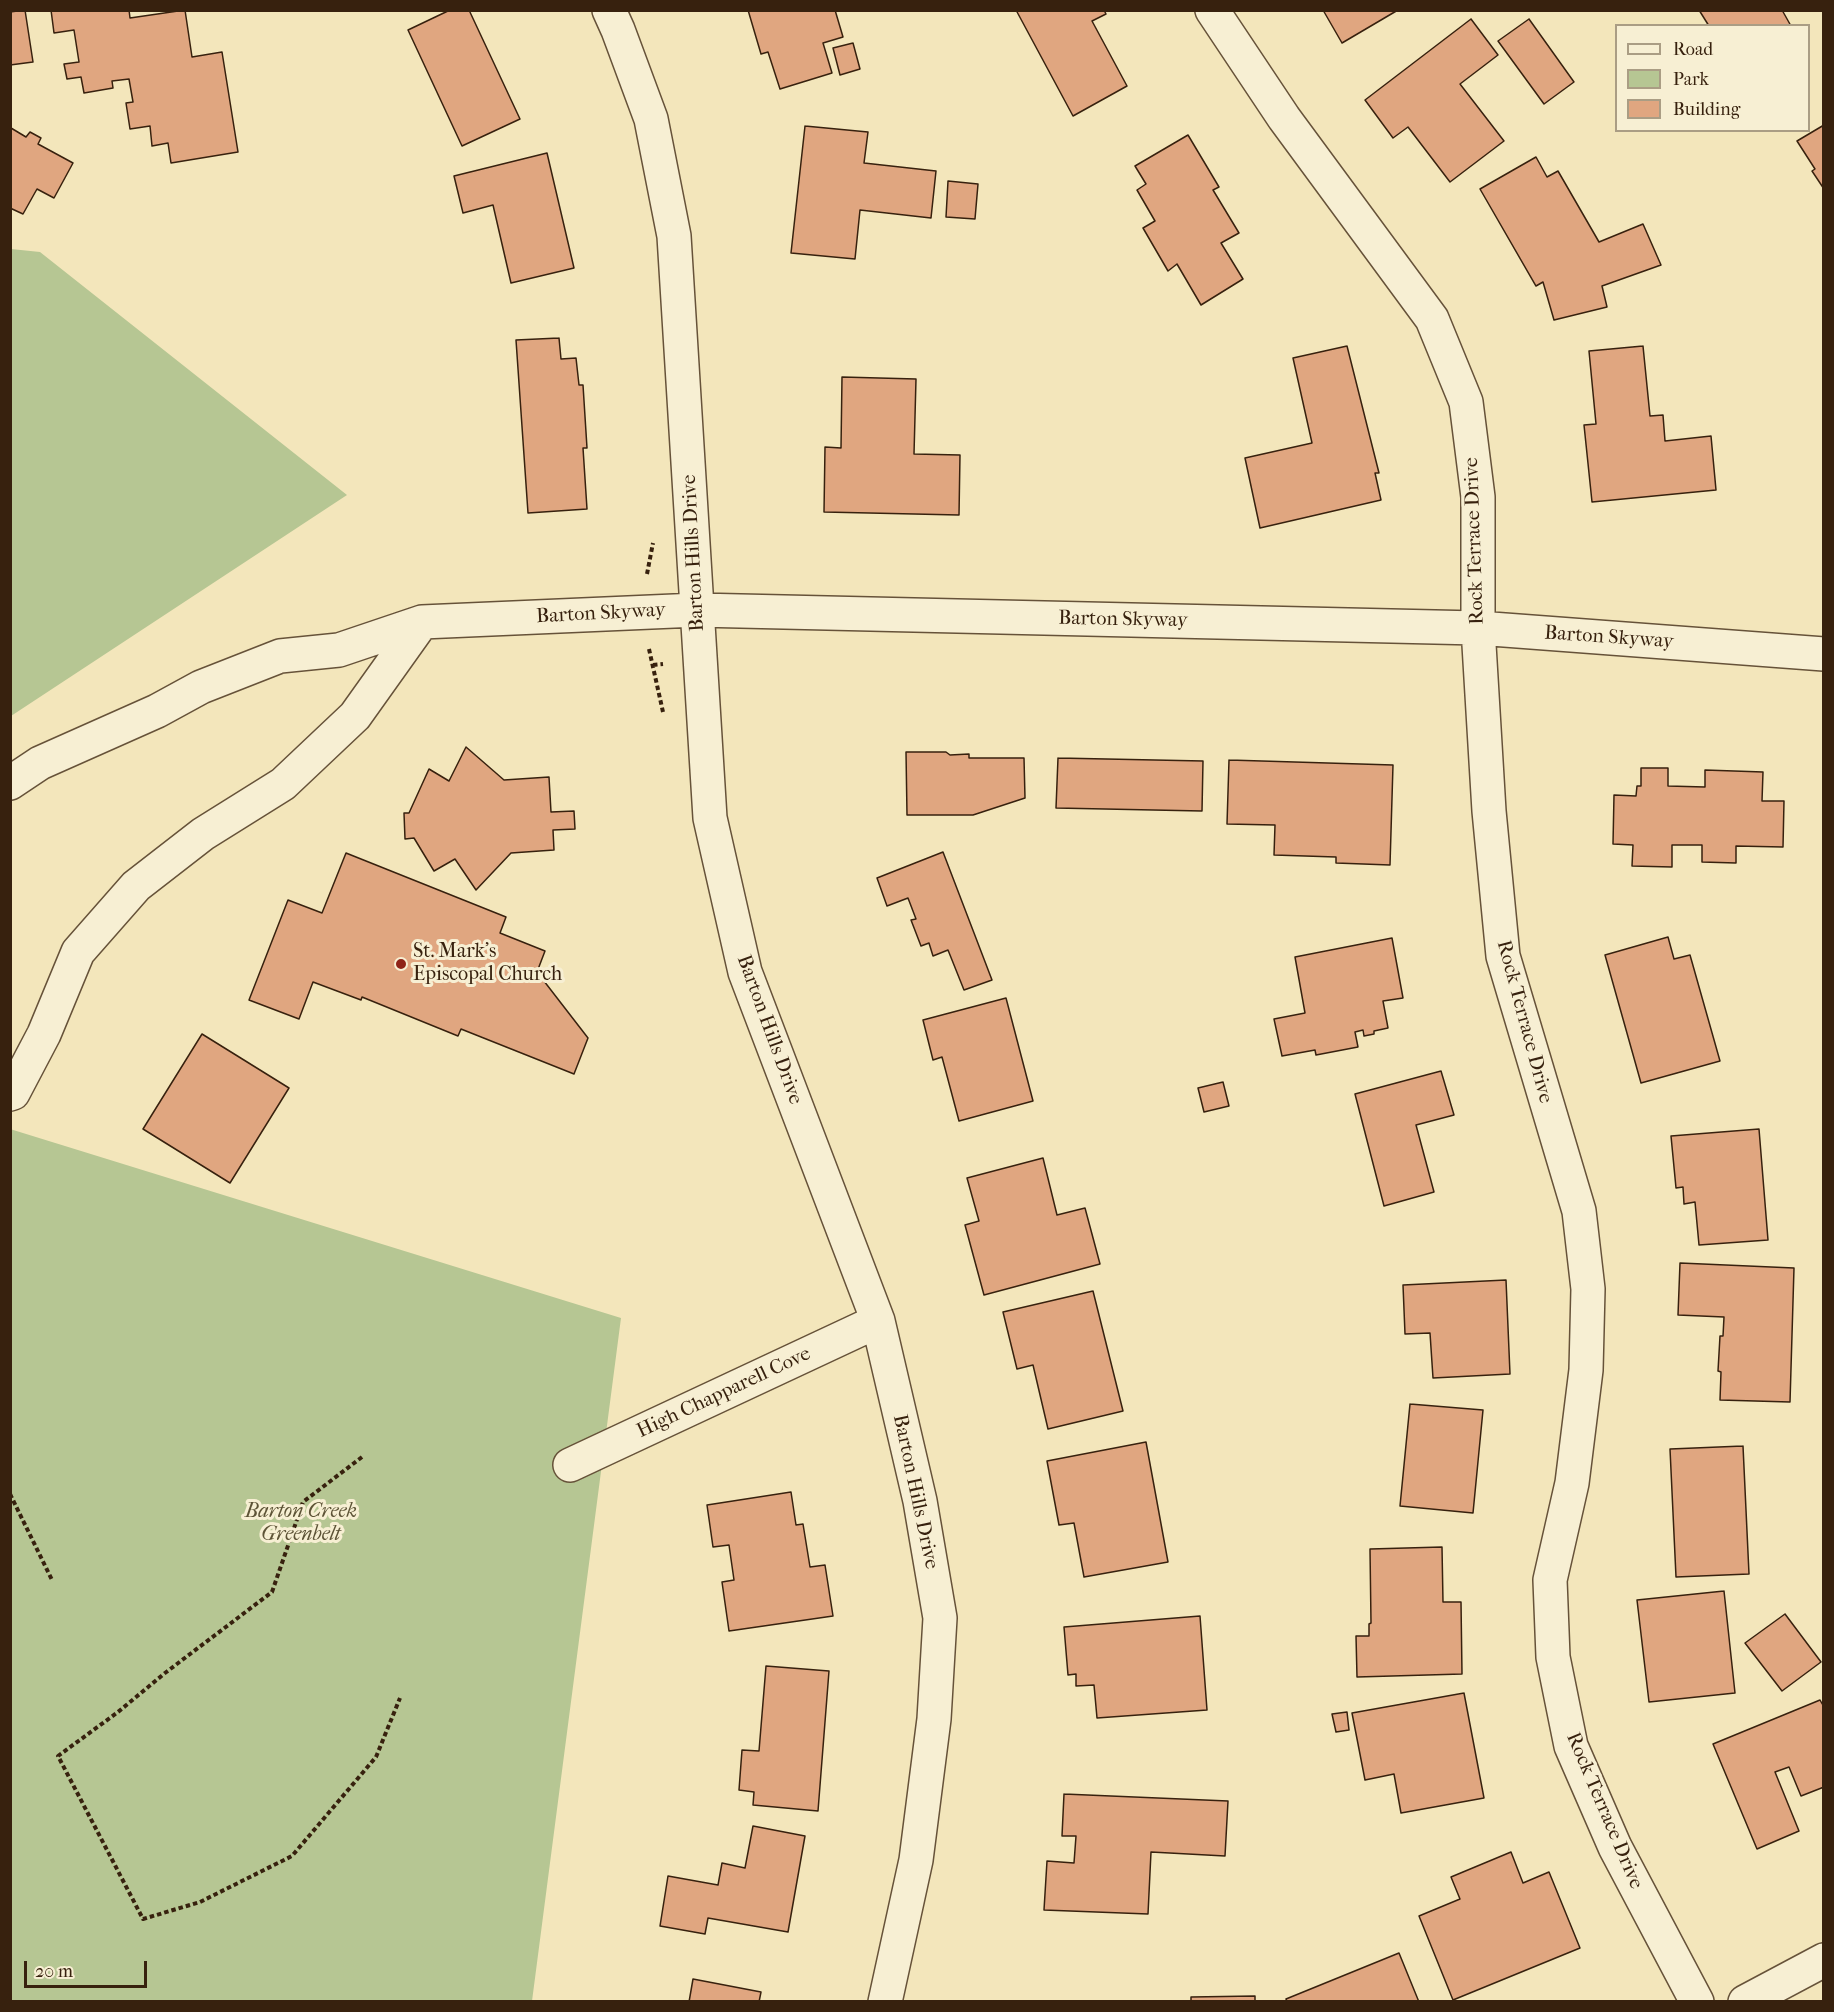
<!DOCTYPE html>
<style>
body{margin:0}
#map{position:relative;width:1834px;height:2012px;overflow:hidden;background:#f3e6bb;font-family:"IM FELL French Canon",serif}
canvas{display:block}
.frame{position:absolute;inset:0;border:12px solid #37210e;pointer-events:none}
.legend{position:absolute;left:1615px;top:24px;width:195px;height:108px;box-sizing:border-box;background:#f7efd3;border:2px solid #aa9d84;margin:0;padding:8px 10px;list-style:none;font-size:18px;color:#37210e}
.legend li{display:flex;align-items:center;gap:12px;height:30px}
.legend b{width:30px;border:2px solid #aa9d84}
.scale{position:absolute;left:24px;top:1961px;width:123px;height:27px;box-sizing:border-box;border:3px solid #37210e;border-top:0;padding-left:8px;font-size:18px;line-height:21px;white-space:nowrap;color:#37210e;-webkit-text-stroke:4px #f7efd3;paint-order:stroke}
</style>
<div id="map">
<canvas width="1834" height="2012"></canvas>
<div class="frame"></div>
<ul class="legend">
<li><b style="height:8px;background:#f7efd3"></b>Road</li>
<li><b style="height:16px;background:#b6c693"></b>Park</li>
<li><b style="height:16px;background:#e0a680"></b>Building</li>
</ul>
<div class="scale">20 m</div>
</div>
<script>
const c = document.querySelector('canvas').getContext('2d');
c.lineJoin = 'round';
function fillPath(path, color) { c.fillStyle = color; c.fill(path, 'evenodd'); }
const shape = rows => new Path2D(rows.map(r => 'M' + r).join(''));
function stroke(path, color, width, dash) { c.strokeStyle = color; c.lineWidth = width; c.lineCap = dash ? 'butt' : 'round'; c.setLineDash(dash || []); c.stroke(path); }
function label(font, color, halo, rows, align = 'center') {
  c.font = font + ' "IM FELL French Canon",serif'; c.lineWidth = 6; c.setLineDash([]); c.textBaseline = 'middle'; c.strokeStyle = halo; c.fillStyle = color; for (const [text, x, y, turn = 0] of rows) {
    c.save(); c.translate(x, y); c.rotate((+turn || 0) * Math.PI / 180); c.textAlign = isNaN(turn) ? turn : align; if (halo) c.strokeText(text, 0, 0); c.fillText(text, 0, 0); c.restore();
  }
}
const green = shape([
 [11,249,40,252,347,495,11,716],
 [10,1129,621,1318,532,2001,11,2001]
]);
const building = shape([
 [25,10,33,62,10,65,10,12,25,10],
 [51,10,129,10,130,18,185,10,192,57,222,52,238,152,171,163,168,143,152,146,150,126,130,129,126,103,133,102,129,79,112,81,113,88,84,93,81,77,67,79,64,64,79,62,74,30,54,33,51,10],
 [450,10,469,10,520,119,462,146,408,30,450,10],
 [748,10,835,10,843,37,823,43,832,73,780,89,768,52,761,54,748,10],
 [1016,10,1104,10,1106,14,1092,21,1127,86,1073,116,1016,10],
 [1323,10,1398,10,1342,43,1323,10],
 [1699,10,1782,10,1791,26,1709,26,1699,10],
 [1471,19,1498,55,1460,84,1504,141,1450,182,1408,127,1393,138,1365,100,1471,19],
 [1529,19,1574,82,1544,104,1498,41,1529,19],
 [853,43,860,69,840,75,833,48,853,43],
 [1824,125,1824,189,1812,171,1815,169,1797,141,1824,125],
 [805,126,868,132,864,163,936,171,931,218,860,210,855,259,791,253,805,126],
 [11,128,26,137,30,132,41,138,38,144,73,163,54,198,37,189,23,214,10,208,11,128],
 [1188,135,1219,187,1213,190,1239,233,1221,243,1243,279,1201,305,1177,264,1168,271,1143,228,1155,221,1137,190,1146,184,1135,166,1188,135],
 [547,153,574,268,511,283,493,205,463,213,454,176,547,153],
 [1536,157,1547,177,1558,171,1599,242,1643,224,1661,265,1602,286,1607,307,1554,320,1543,282,1536,286,1480,189,1536,157],
 [948,181,978,184,975,219,946,217,948,181],
 [559,338,561,359,576,358,579,385,583,385,587,448,583,448,587,509,528,513,516,340,559,338],
 [1347,346,1379,473,1375,473,1381,500,1260,528,1245,458,1312,443,1293,358,1347,346],
 [1643,346,1650,416,1663,415,1665,441,1711,436,1716,490,1592,502,1584,425,1596,424,1589,351,1643,346],
 [842,377,916,379,914,454,960,455,959,515,824,512,825,447,841,448,842,377],
 [466,747,504,780,549,777,551,812,574,811,575,829,553,830,554,850,511,853,476,890,455,859,434,871,414,838,405,839,404,813,409,813,429,769,449,781,466,747],
 [906,752,946,752,950,755,969,754,969,758,1024,758,1025,798,973,815,907,815,906,752],
 [1058,758,1203,761,1202,811,1056,808,1058,758],
 [1229,760,1393,765,1390,865,1336,863,1336,857,1274,855,1275,825,1227,824,1229,760],
 [1641,768,1668,768,1668,786,1705,787,1705,770,1763,772,1762,801,1784,801,1783,847,1736,846,1736,863,1702,862,1702,845,1672,845,1672,867,1632,866,1633,845,1613,844,1614,795,1636,796,1637,786,1641,786,1641,768],
 [943,852,992,980,964,990,948,950,933,956,929,943,921,946,911,920,916,919,908,898,887,906,877,878,943,852],
 [346,853,506,917,500,933,545,951,537,972,588,1038,574,1074,461,1029,458,1036,362,997,361,1000,313,982,299,1019,249,1000,288,900,322,913,346,853],
 [1668,937,1674,959,1690,955,1720,1061,1641,1083,1605,955,1668,937],
 [1392,938,1403,998,1383,1001,1388,1028,1374,1031,1374,1034,1364,1036,1363,1030,1355,1032,1358,1047,1316,1055,1315,1050,1282,1056,1274,1019,1305,1013,1295,957,1392,938],
 [1006,998,1033,1101,959,1121,942,1057,933,1060,923,1020,1006,998],
 [202,1034,289,1088,230,1183,143,1129,202,1034],
 [1441,1071,1454,1115,1416,1125,1434,1192,1384,1206,1355,1094,1441,1071],
 [1223,1082,1229,1106,1204,1112,1198,1088,1223,1082],
 [1759,1129,1768,1240,1699,1245,1695,1202,1684,1204,1683,1187,1676,1188,1671,1136,1759,1129],
 [1043,1158,1057,1215,1085,1208,1100,1264,984,1295,965,1225,979,1221,967,1178,1043,1158],
 [1680,1263,1794,1268,1790,1402,1720,1400,1721,1372,1718,1371,1720,1336,1723,1336,1724,1317,1678,1315,1680,1263],
 [1506,1280,1510,1374,1433,1378,1430,1333,1405,1334,1403,1285,1506,1280],
 [1093,1291,1123,1411,1048,1429,1033,1365,1017,1369,1003,1312,1093,1291],
 [1410,1404,1483,1410,1473,1513,1400,1506,1410,1404],
 [1146,1442,1168,1562,1084,1577,1074,1523,1059,1525,1047,1461,1146,1442],
 [1743,1446,1749,1574,1676,1577,1670,1449,1743,1446],
 [791,1492,796,1525,803,1524,810,1567,825,1565,833,1616,729,1631,722,1582,734,1580,729,1545,713,1547,707,1505,791,1492],
 [1442,1547,1443,1602,1461,1602,1462,1674,1357,1677,1356,1636,1369,1636,1369,1624,1371,1623,1370,1549,1442,1547],
 [1724,1591,1735,1693,1649,1702,1637,1600,1724,1591],
 [1785,1614,1821,1662,1782,1691,1745,1643,1785,1614],
 [1200,1616,1207,1710,1097,1718,1094,1685,1076,1686,1076,1674,1068,1675,1064,1627,1200,1616],
 [766,1666,829,1671,818,1811,753,1805,754,1792,739,1790,742,1750,759,1751,766,1666],
 [1464,1693,1484,1798,1401,1813,1394,1774,1365,1780,1352,1713,1464,1693],
 [1820,1700,1824,1707,1824,1787,1801,1796,1789,1767,1775,1772,1799,1831,1757,1849,1713,1744,1820,1700],
 [1347,1712,1349,1730,1336,1732,1332,1714,1347,1712],
 [1064,1794,1228,1801,1225,1856,1151,1852,1148,1914,1044,1910,1047,1861,1074,1863,1076,1836,1062,1836,1064,1794],
 [753,1826,805,1836,788,1932,708,1918,705,1934,660,1926,668,1876,718,1885,722,1863,745,1868,753,1826],
 [1511,1852,1523,1883,1549,1872,1580,1948,1453,2000,1419,1916,1460,1899,1451,1877,1511,1852],
 [1399,1953,1419,2002,1287,2002,1286,1999,1399,1953],
 [693,1979,761,1992,759,2002,689,2002,693,1979],
 [1255,1996,1255,2002,1191,2002,1191,1997,1255,1996]
]);
const path = shape([
 [647,574,653,543],
 [649,649,663,712],
 [653,665,663,664],
 [362,1457,303,1502,272,1592,165,1673,118,1712,58,1756,143,1919,200,1902,292,1856,376,1757,400,1698],
 [10,1494,52,1580]
]);
const minor = shape([
 [609,10,618,30,651,119,674,236,710,818,745,972,878,1321,920,1501,940,1618,934,1719,916,1860,885,2002],
 [1212,10,1284,118,1432,319,1466,402,1478,497,1478,628,1489,811,1503,956,1579,1211,1588,1289,1586,1370,1572,1483,1550,1580,1553,1657,1571,1746,1615,1847,1697,2002],
 [10,783,40,763,157,711,201,687,280,656,339,650,422,622,697,610,1478,628,1824,654],
 [10,1094,13,1093,44,1034,78,952,136,886,203,834,283,784,355,716,422,622],
 [570,1465,878,1321],
 [1745,2002,1824,1960]
]);
const markers = [
 [401,964,6,"#8f2418"]
];
const streetNames = [
 ["Rock Terrace Drive",1475,541,-92],
 ["Barton Hills Drive",694,553,-93],
 ["Barton Skyway",601,614,-3],
 ["Barton Skyway",1123,620,1],
 ["Barton Skyway",1609,638,4],
 ["Rock Terrace Drive",1524,1022,75],
 ["Barton Hills Drive",769,1030,70],
 ["High Chapparell Cove",724,1393,-25],
 ["Barton Hills Drive",915,1492,78],
 ["Rock Terrace Drive",1604,1811,67]
];
const poiNames = [
 ["St. Mark's",413,952],
 ["Episcopal Church",413,975]
];
const parkNames = [
 ["Barton Creek",301,1512],
 ["Greenbelt",301,1535]
];
fillPath(green, '#b6c693');
fillPath(building, '#e0a680');
stroke(building, '#37210e', 1.5);
stroke(minor, '#665239', 36);
stroke(path, '#37210e', 4, [4.5, 3]);
stroke(minor, '#f7efd3', 33);
for (const [x, y, r, color] of markers) { const dot = new Path2D(); dot.arc(x, y, r, 0, 2 * Math.PI); c.fillStyle = color; c.fill(dot); stroke(dot, '#f7efd3', 2); }
label('20px', '#37210e', '#f7efd3', streetNames);
label('20px', '#37210e', '#f7efd3', poiNames, 'left');
label('italic 20px', '#5d5336', '#f7efd3', parkNames);
</script>
